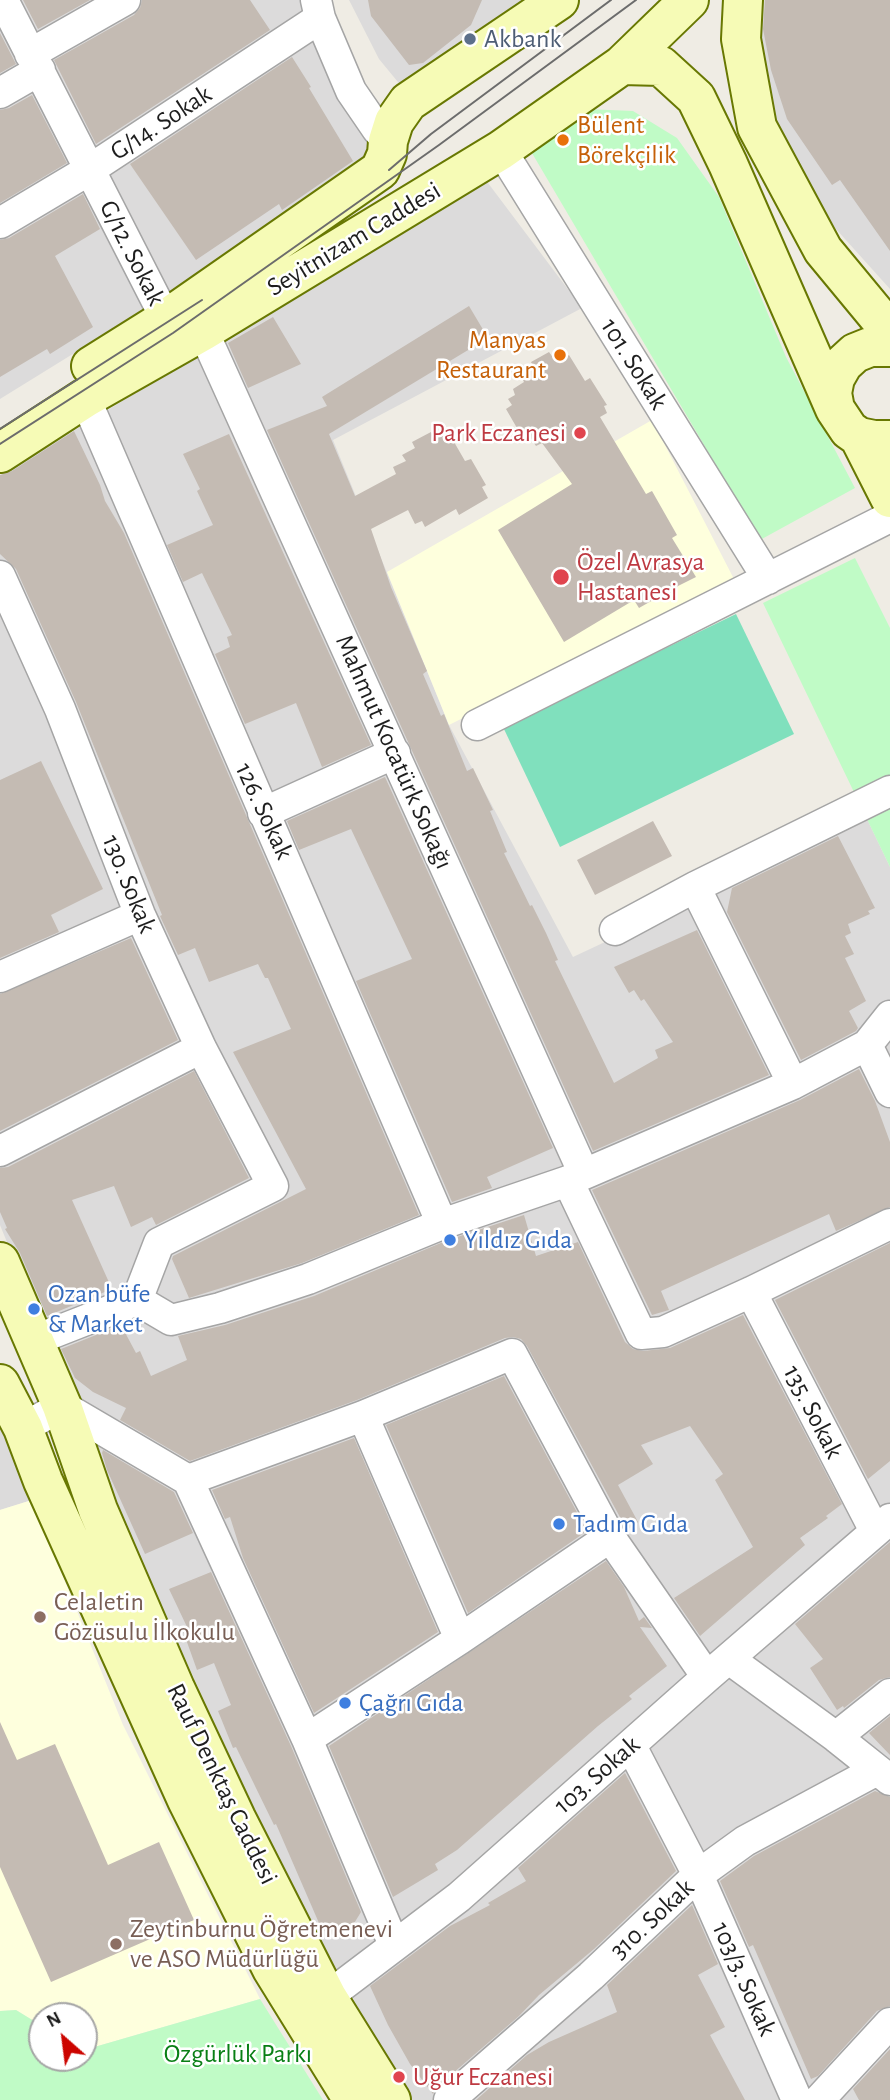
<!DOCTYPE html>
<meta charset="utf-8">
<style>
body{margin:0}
#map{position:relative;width:890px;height:2100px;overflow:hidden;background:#efece4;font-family:"Alegreya Sans",sans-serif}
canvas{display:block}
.north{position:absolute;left:28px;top:2002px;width:70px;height:70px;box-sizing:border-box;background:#fff;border:2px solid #a5a5a5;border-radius:50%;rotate:332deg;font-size:19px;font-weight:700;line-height:28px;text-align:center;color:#1e1e1e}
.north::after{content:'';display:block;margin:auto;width:24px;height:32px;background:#cc0500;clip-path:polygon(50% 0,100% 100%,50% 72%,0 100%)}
</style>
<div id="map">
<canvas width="890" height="2100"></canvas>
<div class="north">N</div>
</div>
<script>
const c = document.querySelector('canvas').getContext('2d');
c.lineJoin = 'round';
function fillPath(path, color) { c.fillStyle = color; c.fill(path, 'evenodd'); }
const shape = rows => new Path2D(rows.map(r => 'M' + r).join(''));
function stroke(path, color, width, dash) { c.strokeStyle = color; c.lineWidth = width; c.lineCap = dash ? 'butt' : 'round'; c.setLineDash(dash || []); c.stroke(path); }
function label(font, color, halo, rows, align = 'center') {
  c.font = font + ' "Alegreya Sans",sans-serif'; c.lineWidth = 5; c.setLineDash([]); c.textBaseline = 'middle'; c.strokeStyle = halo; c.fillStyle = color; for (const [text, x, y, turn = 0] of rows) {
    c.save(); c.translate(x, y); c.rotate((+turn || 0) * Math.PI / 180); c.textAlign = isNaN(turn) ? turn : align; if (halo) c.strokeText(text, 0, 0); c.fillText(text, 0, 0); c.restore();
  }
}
const residential = shape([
 [0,0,300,0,377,160,220,263,0,399],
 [349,0,545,0,407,93,379,59],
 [754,0,890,0,890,289,827,219,760,89],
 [485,179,582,308,333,440,449,725,573,957,867,819,890,867,890,2100,411,2100,295,1897,114,1505,0,1225,0,476],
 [0,1423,32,1500,0,1510]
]);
const education = shape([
 [652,420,735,581,449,725,387,572],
 [32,1500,123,1725,260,1999,84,2050,84,2016,42,2016,42,2026,16,2010,0,2011,0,1510]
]);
const park = shape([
 [585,109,633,111,677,138,719,197,786,357,855,488,760,540,529,148],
 [855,558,890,628,890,867,763,603],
 [260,1999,323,2100,0,2100,0,2011,16,2010,42,2026,42,2058,84,2058,84,2050]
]);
const pitch = shape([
 [736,614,794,734,560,847,503,727]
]);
const building = shape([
 [23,0,90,0,38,29],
 [142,0,250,0,270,30,96,144,54,60,134,15,140,8],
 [368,0,482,0,471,25,423,63,409,65,371,16],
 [765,0,890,0,890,251,840,180,832,185,787,119,771,70,763,29],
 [0,33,16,64,0,73],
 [292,57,311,87,309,88,353,161,282,210,279,204,196,260,130,164],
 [32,95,67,163,0,203,0,110,9,108],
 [83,194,100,229,55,256,93,327,50,354,47,349,0,377,0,240,9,238],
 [469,306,488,338,329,434,355,496,396,474,393,467,406,461,402,455,415,448,412,442,431,432,433,436,441,432,445,438,450,435,465,461,471,459,486,485,482,487,488,498,459,515,456,509,425,527,422,521,415,524,408,510,371,529,391,587,427,671,423,674,441,716,444,714,467,771,473,768,493,810,490,811,507,852,504,853,530,906,532,905,546,933,558,960,555,961,614,1083,658,1058,655,1050,673,1042,644,999,641,1001,634,990,629,993,614,967,697,930,769,1075,593,1151,267,430,327,406,322,397],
 [273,317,301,364,248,388,228,343],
 [549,352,552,356,559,352,563,358,569,355,585,381,590,378,607,405,604,406,607,413,600,417,646,494,652,491,677,535,672,538,696,577,672,589,669,597,660,596,639,608,634,600,564,642,498,530,572,484,542,443,536,446,526,431,521,435,506,409,512,405,508,399,515,395,513,389,524,382,521,376,534,369,531,362],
 [74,431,100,485,105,501,124,533,419,1215,302,1263,189,1298,172,1259,173,1256,306,1189,233,1052,291,1029,268,978,265,978,258,964,209,982,195,948,178,955,160,916,162,915,76,702,16,569,0,554,0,475,12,471],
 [229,434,371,745,322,767,296,703,245,724,215,654,230,647,227,637,232,635,202,573,183,582,167,545,213,525,197,491,200,489,183,454],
 [41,761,103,889,51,915,59,932,0,958,0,780],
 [385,777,553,1148,487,1177,492,1188,452,1202,356,981,412,959,351,829,299,850,287,821],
 [653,821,672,856,595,895,577,860],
 [838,836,875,908,868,911,870,914,848,924,851,933,845,936,854,954,845,958,866,1001,849,1011,858,1028,856,1031,801,1060,727,912,732,888],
 [131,938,178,1040,0,1131,0,994],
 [859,1069,875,1101,890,1142,890,1207,836,1231,829,1214,661,1291,669,1310,652,1315,592,1190,800,1100],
 [194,1071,249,1178,156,1225,152,1217,131,1227,114,1186,72,1200,112,1289,47,1316,20,1253,5,1229,7,1228,0,1212,0,1168,8,1167],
 [524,1215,536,1256,578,1242,625,1342,633,1349,643,1351,670,1348,743,1315,842,1504,826,1516,828,1518,800,1538,805,1545,700,1636,674,1598,753,1547,715,1480,723,1474,690,1426,641,1445,653,1464,618,1485,638,1522,627,1530,527,1346,521,1339,513,1337,505,1338,357,1400,190,1461,120,1420,126,1408,93,1392,75,1378,61,1349,121,1325,136,1353,140,1351,151,1376,187,1360,178,1336,225,1325,314,1296,448,1240],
 [890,1243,890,1461,868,1479,775,1300],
 [504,1376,587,1531,468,1613,386,1425],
 [354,1438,438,1632,314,1713,243,1558,230,1517,225,1519,212,1490],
 [103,1450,174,1492,193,1533,145,1554,107,1470,102,1453],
 [890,1542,890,1677,879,1680,844,1708,843,1706,837,1710,810,1668,823,1659,795,1624],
 [606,1561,624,1587,639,1621,644,1617,652,1628,640,1627,667,1666,629,1696,632,1699,598,1726,457,1850,435,1864,438,1870,393,1897,329,1746],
 [211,1572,291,1746,361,1912,353,1925,333,1935,322,1930,276,1824,274,1825,236,1747,233,1748,218,1711,231,1705,214,1663,197,1670,183,1631,188,1629,169,1589],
 [890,1716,890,1755,869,1733],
 [0,1722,17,1760,55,1744,108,1865,159,1842,194,1920,51,1982,0,1867],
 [625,1773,676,1871,594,1949,539,1995,519,2016,437,2087,433,2094,410,2064,388,2025,370,1986,450,1926,490,1905,488,1903,526,1881,518,1868],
 [875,1791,890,1797,890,2006,877,2011,818,2076,811,2079,753,1945,749,1947,720,1881,754,1856],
 [692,1905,718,1964,698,1975,725,2027,710,2035,745,2100,476,2100,527,2055,549,2042,617,2012,607,1985],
 [890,2049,890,2100,859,2100,853,2089]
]);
const street = shape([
 [3,0,166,319],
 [316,0,320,18,351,91,377,129,388,141],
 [30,54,125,0],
 [0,93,40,70],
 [501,150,768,579],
 [0,223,89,170,320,18],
 [203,331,584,1174],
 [85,398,442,1224],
 [0,576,60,709,140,915,201,1048,273,1186,159,1243,137,1300],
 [477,725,890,517],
 [263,813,395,753],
 [695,887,793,1084],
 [615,930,695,887,890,791],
 [0,977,140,915],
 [867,1045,890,1092],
 [0,1151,201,1048],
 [568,1181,641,1334,663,1332,751,1292,890,1224],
 [751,1292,875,1531],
 [137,1300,171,1320,220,1308,308,1279,442,1224,568,1181,793,1084,867,1045,890,1016],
 [35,1340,137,1300],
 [363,1416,460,1639],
 [23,1428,62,1406,188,1480,307,1739,394,1945],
 [188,1480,363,1416,512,1354,610,1537,707,1677],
 [729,1659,836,1737,890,1780],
 [836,1737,890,1694],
 [307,1739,460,1639,610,1537],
 [631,1746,698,1875,797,2100],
 [318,2015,327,1997,459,1897,707,1677,890,1519],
 [449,2100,591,1976,698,1875,745,1841,877,1770],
 [819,2100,890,2023]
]);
const secondary = shape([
 [743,0,741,39,757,127,823,250,890,331],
 [622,65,661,66,696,98,728,164,835,409],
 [890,347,870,347,855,353,843,364,835,378,832,393,835,409,849,430,859,437,874,440,890,440],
 [91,366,166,319,380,170,387,154,388,141,394,122,408,102,559,0],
 [859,437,890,498],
 [0,453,85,398,203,331,501,150,622,65,689,0],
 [0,1262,62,1406,98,1510,175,1688,236,1818,327,1997,391,2100],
 [0,1384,23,1428,43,1481,187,1800,272,1969,353,2100]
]);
const tram = shape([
 [389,170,431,134,611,0],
 [0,429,202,300],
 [0,444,173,333,439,145,636,0]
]);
const markers = [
 [470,39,7,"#5c6f8a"],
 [563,140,7,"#e8710a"],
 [560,355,7,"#e8710a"],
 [580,433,7,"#e0444e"],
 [561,577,9,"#e0444e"],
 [450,1240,7,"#3f7fe0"],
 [34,1309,7,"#3f7fe0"],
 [559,1524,7,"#3f7fe0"],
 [40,1617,7,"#8d6e63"],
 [345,1703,7,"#3f7fe0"],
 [116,1944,7,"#8d6e63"],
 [399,2077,7,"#e0444e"]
];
const serviceNames = [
 ["Akbank",484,39]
];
const streetNames = [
 ["G/14. Sokak",161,123,-33],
 ["Seyitnizam Caddesi",354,239,-31],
 ["G/12. Sokak",132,253,63],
 ["101. Sokak",634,364,58],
 ["Mahmut Kocatürk Sokağı",394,752,66],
 ["126. Sokak",264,811,65],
 ["130. Sokak",129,884,68],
 ["135. Sokak",813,1412,63],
 ["103. Sokak",597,1775,-41],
 ["Rauf Denktaş Caddesi",222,1784,64],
 ["310. Sokak",652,1919,-43],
 ["103/3. Sokak",744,1979,66]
];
const foodNames = [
 ["Bülent",577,125],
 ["Börekçilik",577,155],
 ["Manyas",546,340,"right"],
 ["Restaurant",546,370,"right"]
];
const healthNames = [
 ["Park Eczanesi",566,433,"right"],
 ["Özel Avrasya",577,562],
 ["Hastanesi",577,592],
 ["Uğur Eczanesi",413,2077]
];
const shopNames = [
 ["Yıldız Gıda",464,1240],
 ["Ozan büfe",48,1294],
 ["& Market",48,1324],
 ["Tadım Gıda",573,1524],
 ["Çağrı Gıda",359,1703]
];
const educationNames = [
 ["Celaletin",54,1602],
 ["Gözüsulu İlkokulu",54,1632],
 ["Zeytinburnu Öğretmenevi",130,1929],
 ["ve ASO Müdürlüğü",130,1959]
];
const parkNames = [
 ["Özgürlük Parkı",238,2054]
];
fillPath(residential, '#dcdbdb');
fillPath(education, '#feffdd');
fillPath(park, '#c0fbc6');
fillPath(pitch, '#80e0bd');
fillPath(building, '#c4bbb3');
stroke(street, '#a5a5a5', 33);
stroke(secondary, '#687802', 42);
stroke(street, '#fff', 30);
stroke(secondary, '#f6fbb6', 38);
stroke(tram, '#6c6c6c', 2);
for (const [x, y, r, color] of markers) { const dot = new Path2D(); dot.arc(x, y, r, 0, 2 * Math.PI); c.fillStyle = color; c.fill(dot); stroke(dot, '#fff', 2.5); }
label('26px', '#4e5e75', '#fff', serviceNames, 'left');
label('26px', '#1e1e1e', '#fff', streetNames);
label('26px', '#c56008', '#fff', foodNames, 'left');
label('26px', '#be3a42', '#fff', healthNames, 'left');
label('26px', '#366cbe', '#fff', shopNames, 'left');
label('26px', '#785e54', '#fff', educationNames, 'left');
label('26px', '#097f15', '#fff', parkNames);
</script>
